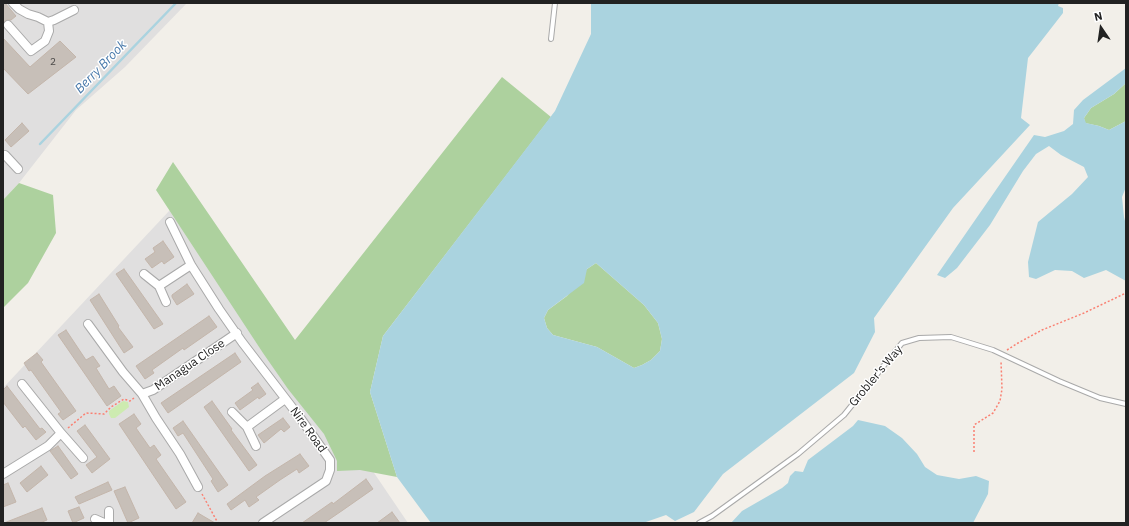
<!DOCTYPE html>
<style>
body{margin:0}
#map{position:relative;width:1129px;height:526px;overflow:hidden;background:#f2efe9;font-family:"IBM Plex Sans",sans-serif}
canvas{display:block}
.frame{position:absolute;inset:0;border:4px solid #222;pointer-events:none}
.north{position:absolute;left:1081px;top:8px;width:40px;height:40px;-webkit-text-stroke:3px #fff;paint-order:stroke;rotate:347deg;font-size:11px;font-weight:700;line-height:16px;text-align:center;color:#222}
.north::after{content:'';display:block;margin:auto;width:14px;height:18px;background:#222;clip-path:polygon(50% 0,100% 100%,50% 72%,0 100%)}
</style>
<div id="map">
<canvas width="1129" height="526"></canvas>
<div class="frame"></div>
<div class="north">N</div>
</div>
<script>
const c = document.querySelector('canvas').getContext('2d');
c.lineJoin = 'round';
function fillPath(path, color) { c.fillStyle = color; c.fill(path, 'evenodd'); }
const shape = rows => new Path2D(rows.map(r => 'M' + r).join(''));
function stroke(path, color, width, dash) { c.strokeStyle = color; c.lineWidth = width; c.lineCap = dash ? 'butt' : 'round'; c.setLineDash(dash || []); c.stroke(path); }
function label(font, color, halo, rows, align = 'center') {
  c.font = font + ' "IBM Plex Sans",sans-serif'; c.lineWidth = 3; c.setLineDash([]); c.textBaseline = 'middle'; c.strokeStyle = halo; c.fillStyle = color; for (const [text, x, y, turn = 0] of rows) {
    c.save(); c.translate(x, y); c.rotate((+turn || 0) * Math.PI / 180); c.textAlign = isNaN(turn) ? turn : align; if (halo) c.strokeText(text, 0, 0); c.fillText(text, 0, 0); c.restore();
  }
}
const residential = shape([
 [3,3,187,3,125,67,76,110,19,183,3,200],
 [185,194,408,523,3,523,3,388]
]);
const grass = shape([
 [123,401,128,402,129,407,115,418,111,418,109,414,109,411]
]);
const forest = shape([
 [502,77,551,117,383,336,370,392,397,477,360,470,337,471,337,461,324,434,288,389,263,353,156,190,173,162,295,340],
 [1126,83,1126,121,1109,130,1099,126,1085,123,1084,118,1091,108,1114,94],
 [19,183,53,195,56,233,28,283,3,308,3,200],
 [596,263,644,305,658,323,662,339,660,351,651,360,642,365,634,368,597,347,553,335,547,328,544,318,548,310,567,296,587,269]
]);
const water = shape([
 [591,3,1059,3,1058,6,1063,8,1063,13,1028,58,1021,118,1030,125,953,208,874,318,875,332,854,373,723,474,694,512,675,521,666,515,643,523,431,523,397,477,370,392,383,336,555,111,591,34],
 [596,263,644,305,658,323,662,339,660,351,651,360,642,365,634,368,597,347,553,335,547,328,544,318,548,310,584,283,587,269],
 [1126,68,1126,83,1114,94,1091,108,1084,118,1086,123,1099,126,1109,130,1126,121,1126,187,1122,197,1124,217,1126,225,1126,281,1106,270,1084,278,1072,271,1055,270,1036,279,1029,277,1028,262,1038,222,1072,194,1088,177,1084,167,1061,155,1049,146,1036,154,1023,171,990,225,957,268,945,278,937,275,1034,135,1045,137,1064,131,1073,124,1074,110,1083,100],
 [858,420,885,426,902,438,917,454,925,467,937,475,959,479,976,476,989,481,988,494,973,523,731,523,742,511,782,488,788,483,790,476,795,471,803,472,808,460,853,426]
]);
const stream = shape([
 [40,144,176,3]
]);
const building = shape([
 [3,3,5,3,16,16,11,20,7,20,3,23,3,3],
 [3,38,30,67,60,41,76,57,28,94,3,68,3,38],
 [22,123,29,131,11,147,5,140,22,123],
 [163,241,174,257,164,264,162,261,152,268,145,259,155,252,153,248,163,241],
 [124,269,163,324,154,329,116,274,124,269],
 [187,284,194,294,177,305,172,297,172,295,187,284],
 [99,294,119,326,118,327,133,347,124,353,90,300,99,294],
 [209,316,217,327,184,350,183,348,152,370,154,373,145,379,136,366,209,316],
 [66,330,86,360,93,356,100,366,96,368,109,389,114,386,121,396,107,406,58,335,66,330],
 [37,353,43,360,41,362,76,411,63,420,58,414,61,412,31,370,29,371,24,363,37,353],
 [235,353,241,362,168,413,161,403,235,353],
 [258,383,266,394,259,399,258,397,240,410,235,403,253,390,251,388,258,383],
 [7,386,40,429,42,428,46,432,36,440,25,426,23,428,3,402,3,390,7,386],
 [212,401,232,429,231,430,257,465,249,471,204,407,212,401],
 [134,414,141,424,136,428,150,448,154,445,161,455,156,459,186,502,176,509,119,424,134,414],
 [283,418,290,427,284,432,281,429,264,443,258,435,283,418],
 [183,421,228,485,218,492,211,481,213,479,183,433,178,436,173,428,183,421],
 [85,425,110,459,92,473,86,465,97,457,77,431,85,425],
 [58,446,78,474,71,479,50,451,58,446],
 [300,454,309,466,299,473,297,469,280,480,256,497,259,500,249,507,245,500,231,510,227,504,265,476,300,454],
 [41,466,48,475,27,492,20,483,41,466],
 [366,479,373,489,343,510,324,523,302,523,332,502,333,504,366,479],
 [108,482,112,490,79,504,75,497,108,482],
 [8,483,16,502,3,507,3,485,8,483],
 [125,487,139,518,128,523,114,491,125,487],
 [79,507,84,518,73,523,68,511,79,507],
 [42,508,47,520,40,523,4,523,42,508],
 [392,512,400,523,377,523,392,512],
 [198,513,203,516,215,523,192,523,198,513]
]);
const path = shape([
 [1007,350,1018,343,1042,330,1084,313,1126,293],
 [68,428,86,413,104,414,111,407,124,399,130,401,134,398],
 [974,452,974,425,993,413,1000,401,1002,389,1001,361],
 [202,494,218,523]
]);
const lane = shape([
 [551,39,555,3],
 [699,523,712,516,798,454,844,415,902,343,919,338,951,337,993,350,1059,381,1100,398,1126,404]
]);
const street = shape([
 [13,3,19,9,28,14,38,17,48,22,54,20,74,10],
 [8,25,31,51,45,41,49,31,48,22],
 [5,155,18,169],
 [170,222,191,265,219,309,242,342,301,419,330,460,330,470,326,481,263,523],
 [144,274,159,286,191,265],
 [159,286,166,302],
 [88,324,123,372,142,394,153,390,237,333],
 [142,394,156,418,180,454,198,487],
 [232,412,247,427,285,399],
 [247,427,256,446],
 [61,433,83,458],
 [3,474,48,446,61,433,22,384],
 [95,519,104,523],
 [109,523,109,511]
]);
const numberNames = [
 ["2",53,62]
];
const streetNames = [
 ["Managua Close",190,365,-34],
 ["Grobler's Way",876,376,-50],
 ["Nire Road",308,430,54]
];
const waterNames = [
 ["Berry Brook",101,67,-46]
];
fillPath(residential, '#e0dfdf');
fillPath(grass, '#cdebb0');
fillPath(forest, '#add19e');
fillPath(water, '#aad3df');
stroke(stream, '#aad3df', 2.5);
fillPath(building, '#c7bfb8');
stroke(building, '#c4b6ab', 1);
stroke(lane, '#a9a9a9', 6);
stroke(street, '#a9a9a9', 10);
stroke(path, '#fa8072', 1.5, [2, 2]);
stroke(lane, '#fff', 4);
stroke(street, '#fff', 8);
label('10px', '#4b4948', null, numberNames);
label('12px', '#222', '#fff', streetNames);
label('italic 13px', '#4a7aab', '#fff', waterNames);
</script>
